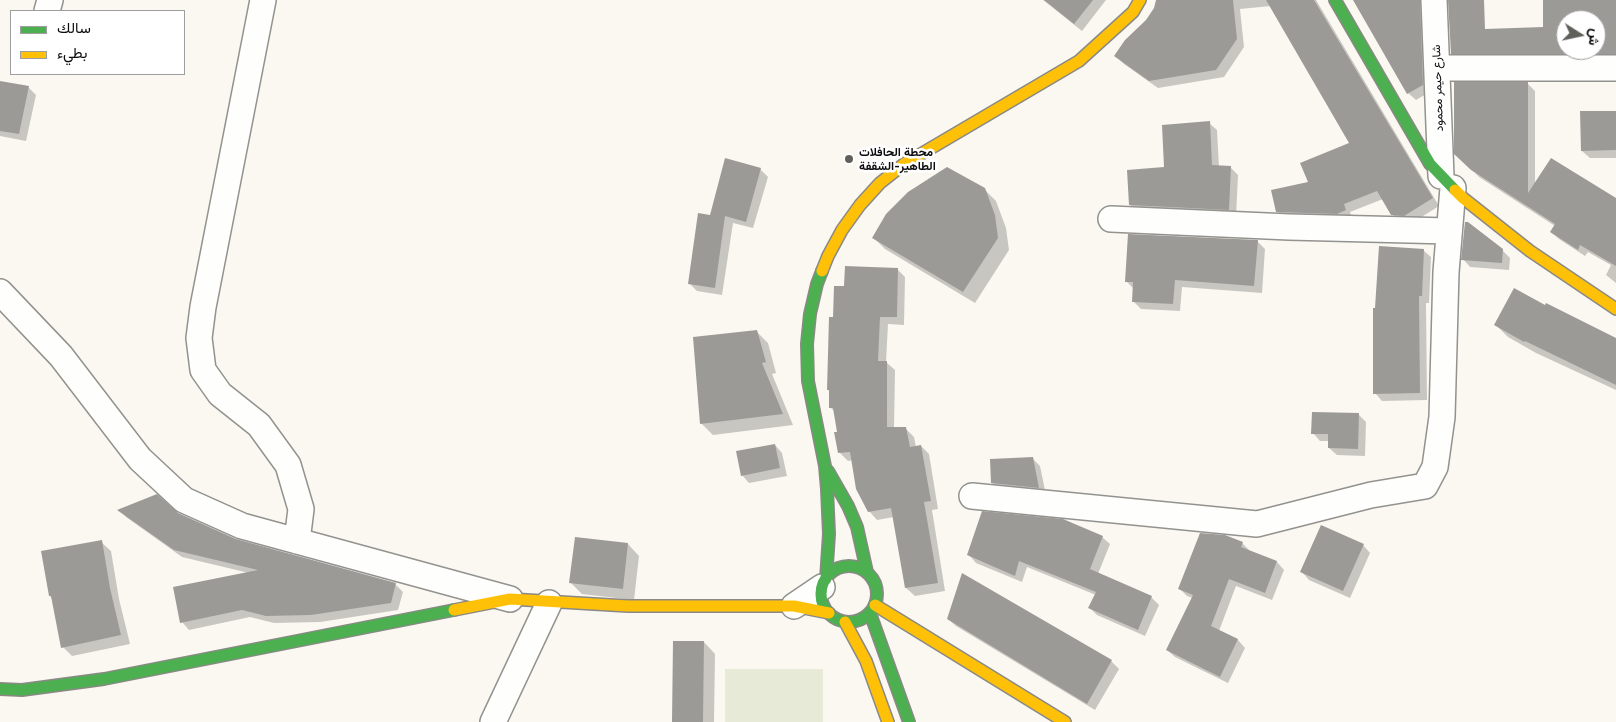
<!DOCTYPE html>
<meta charset="utf-8">
<style>
body{margin:0}
#map{position:relative;width:1616px;height:722px;overflow:hidden;background:#faf8f1;font-family:"Roboto Serif",Vazirmatn,serif}
canvas{display:block}
.legend{position:absolute;left:10px;top:10px;width:175px;height:65px;box-sizing:border-box;background:#fff;border:1px solid #9e9e9e;margin:0;padding:6px 9px;list-style:none;font-size:15px;color:#0c0c0c}
.legend li{display:flex;align-items:center;gap:10px;height:25px}
.legend b{width:25px;border:1px solid #9e9e9e}
.north{position:absolute;left:1556px;top:10px;width:50px;height:50px;box-sizing:border-box;background:#fff;border:1px solid #9e9e9e;border-radius:50%;rotate:100deg;font-size:14px;font-weight:700;line-height:20px;text-align:center;color:#0c0c0c}
.north::after{content:'';display:block;margin:auto;width:18px;height:22px;background:#5f5f5c;clip-path:polygon(50% 0,100% 100%,50% 72%,0 100%)}
</style>
<div id="map">
<canvas width="1616" height="722"></canvas>
<ul class="legend">
<li><b style="height:6px;background:#4caf50"></b>سالك</li>
<li><b style="height:6px;background:#ffc107"></b>بطيء</li>
</ul>
<div class="north">ش</div>
</div>
<script>
const c = document.querySelector('canvas').getContext('2d');
c.lineJoin = 'round';
function fillPath(path, color) { c.fillStyle = color; c.fill(path, 'evenodd'); }
const shape = rows => new Path2D(rows.map(r => 'M' + r).join(''));
function stroke(path, color, width, dash) { c.strokeStyle = color; c.lineWidth = width; c.lineCap = dash ? 'butt' : 'round'; c.setLineDash(dash || []); c.stroke(path); }
function label(font, color, halo, rows, align = 'center') {
  c.font = font + ' "Roboto Serif",Vazirmatn,serif'; c.lineWidth = 5; c.setLineDash([]); c.textBaseline = 'middle'; c.strokeStyle = halo; c.fillStyle = color; for (const [text, x, y, turn = 0] of rows) {
    c.save(); c.translate(x, y); c.rotate((+turn || 0) * Math.PI / 180); c.textAlign = isNaN(turn) ? turn : align; if (halo) c.strokeText(text, 0, 0); c.fillText(text, 0, 0); c.restore();
  }
}
const cemetery = shape([
 [725,669,823,669,823,722,725,722]
]);
const shadow = shape([
 [1043,0,1106,0,1082,31],
 [1157,0,1316,0,1439,206,1412,223,1400,222,1392,214,1383,199,1350,212,1352,218,1285,219,1277,211,1310,183,1351,144,1271,6,1240,9,1244,47,1224,77,1158,88,1124,64,1116,56,1147,21,1155,8],
 [1354,0,1429,0,1430,92,1416,100,1408,93],
 [1450,0,1470,0,1472,50,1544,28,1544,0,1616,0,1616,61,1459,61,1452,53],
 [1566,20,1596,20,1596,50,1566,50],
 [0,82,28,87,36,95,26,141,0,136],
 [1528,84,1535,91,1535,184,1616,199,1616,283,1606,275,1611,265,1588,252,1585,256,1559,239,1551,232,1555,226,1479,177,1456,153],
 [1209,123,1217,130,1219,167,1230,167,1238,175,1236,217,1138,212,1130,205],
 [1616,124,1616,158,1590,158,1582,151],
 [760,169,768,177,753,228,733,223,722,295,697,291,690,284,711,216],
 [984,189,996,201,1006,228,1009,250,975,303,885,249,874,238],
 [1257,241,1265,249,1262,293,1182,287,1180,311,1141,309,1133,301,1134,289,1126,281],
 [1423,250,1431,257,1429,303,1426,303,1427,400,1382,401,1375,393,1377,309],
 [1502,250,1510,258,1509,270,1470,267,1463,259],
 [897,269,905,277,904,325,888,324,886,362,895,370,894,428,905,428,914,437,916,447,921,446,929,454,938,509,932,510,945,591,915,596,906,588,894,517,877,520,869,511,853,460,848,461,840,453,835,412,831,408,831,392,828,390,835,318,845,287],
 [1575,321,1616,340,1616,390,1536,353,1508,337,1496,325],
 [757,332,768,343,776,373,772,374,793,425,713,435,701,423],
 [1359,415,1366,422,1365,456,1337,455,1329,448,1329,441,1320,441,1313,433],
 [775,445,782,453,787,476,749,483,742,475],
 [1032,458,1040,466,1046,495,1000,491,992,483],
 [120,510,177,514,236,540,395,584,403,592,398,610,320,622,274,623,250,617,189,630,182,622,249,573,182,557,126,517],
 [1102,537,1110,544,1098,574,1151,597,1159,605,1145,636,1097,615,1090,608,1096,595,1027,567,1022,582,976,563,969,555],
 [576,538,628,544,639,556,634,600,582,594,570,582],
 [101,542,111,551,119,599,130,644,72,656,63,647,52,599,50,596],
 [1242,543,1250,551,1277,562,1284,570,1272,600,1236,586,1219,631,1238,640,1245,648,1228,683,1175,657,1167,650,1193,598,1187,596,1180,589],
 [1363,545,1370,553,1350,598,1309,580,1302,572],
 [948,619,1073,640,1111,661,1119,669,1095,710,956,626],
 [704,642,715,654,714,722,673,722]
]);
const building = shape([
 [1044,0,1093,0,1074,24],
 [1156,0,1233,0,1237,39,1216,70,1149,81,1114,56,1125,40,1146,20,1154,8],
 [1266,0,1314,0,1433,198,1404,216,1391,215,1377,191,1344,204,1346,210,1337,214,1276,212,1271,190,1308,182,1300,163,1349,143],
 [1353,0,1420,0,1423,85,1407,94],
 [1448,0,1484,0,1485,29,1543,27,1543,0,1616,0,1616,54,1451,54],
 [1566,20,1596,20,1596,50,1566,50],
 [0,81,29,86,19,134,0,131],
 [1454,82,1528,82,1528,193,1551,158,1616,198,1616,266,1580,245,1578,250,1550,232,1555,224,1471,170,1454,154],
 [1580,111,1616,111,1616,150,1581,151],
 [1210,121,1212,165,1231,166,1229,210,1129,205,1127,170,1164,167,1162,125],
 [725,158,761,168,746,222,725,216,715,288,688,284,698,213,710,215],
 [947,167,985,188,995,215,998,238,963,292,872,238,886,214,908,192],
 [1465,222,1468,222,1503,249,1502,263,1461,260],
 [1128,234,1258,240,1254,286,1175,280,1173,304,1132,302,1133,282,1125,282],
 [1379,246,1424,249,1422,296,1419,296,1420,393,1373,394,1373,308,1375,308],
 [845,266,898,268,897,317,880,317,878,361,887,361,887,427,906,427,910,447,921,445,931,501,924,502,938,583,905,588,891,508,868,512,856,489,850,452,838,453,834,432,837,432,833,408,829,408,829,390,827,390,829,317,833,317,834,286,844,286],
 [1514,288,1545,305,1546,303,1616,338,1616,385,1525,341,1524,342,1494,325],
 [757,330,766,362,762,363,783,414,700,424,693,337],
 [1312,412,1359,413,1358,449,1328,448,1328,434,1311,434],
 [775,444,780,468,741,476,736,451],
 [1033,457,1039,488,991,483,990,459],
 [157,494,178,513,236,539,396,583,391,603,311,615,266,616,242,610,180,623,173,587,258,570,174,550,117,510],
 [982,511,1063,519,1103,536,1090,569,1152,596,1138,630,1088,608,1096,592,1019,561,1015,576,967,555],
 [1321,525,1364,544,1343,591,1300,572],
 [1200,533,1225,535,1243,542,1241,547,1277,561,1265,593,1229,579,1211,626,1238,639,1220,677,1166,650,1193,595,1178,589],
 [575,537,628,543,623,589,569,583],
 [102,540,110,588,121,635,61,648,51,596,49,596,41,551],
 [962,573,1112,660,1087,704,947,619],
 [673,641,704,641,703,722,672,722]
]);
const street = shape([
 [263,0,203,307,199,338,203,370,220,394,259,425,288,465,301,509,297,541],
 [1434,0,1441,176],
 [47,11,50,0],
 [1437,68,1616,68],
 [1111,219,1289,227,1449,231],
 [0,292,61,356,140,459,184,500,242,526,510,599],
 [972,496,1257,524,1371,495,1425,486,1435,467,1442,417,1446,272,1453,188],
 [794,606,822,587],
 [493,722,549,603]
]);
const fast = shape([
 [1335,0,1430,164,1455,190],
 [822,271,817,284,810,314,807,344,808,381,825,466,827,489,829,534,826,579],
 [828,471,848,506,857,527,867,572],
 '821 594a28 28 0 1 1 56 0a28 28 0 1 1-56 0Z',
 [870,613,909,722],
 [0,689,22,690,104,679,454,610]
]);
const slow = shape([
 [1455,190,1463,198,1530,251,1616,309],
 [822,271,828,256,842,230,860,205,880,183,904,164,1079,61,1133,12,1140,0],
 [875,605,1065,722],
 [454,610,510,599,628,606,794,606,829,613],
 [845,622,866,661,888,722]
]);
const markers = [
 [849,159,5,"#5f5f5c"]
];
const streetNames = [
 ["شارع حيمر محمود",1438,88,-92]
];
const poiNames = [
 ["محطة الحافلات",859,152],
 ["الطاهير-الشقفة",859,166]
];
fillPath(cemetery, '#e7ead6');
fillPath(shadow, '#0003');
fillPath(building, '#9c9a97');
stroke(street, '#93928f', 28);
stroke(fast, '#8a8986', 14);
stroke(slow, '#8a8986', 14);
stroke(street, '#fefefd', 25);
stroke(fast, '#4caf50', 11);
stroke(slow, '#ffc107', 11);
for (const [x, y, r, color] of markers) { const dot = new Path2D(); dot.arc(x, y, r, 0, 2 * Math.PI); c.fillStyle = color; c.fill(dot); stroke(dot, '#fff', 2); }
label('12px', '#0c0c0c', '#fff', streetNames);
label('bold 12px', '#0c0c0c', '#fff', poiNames, 'left');
</script>
